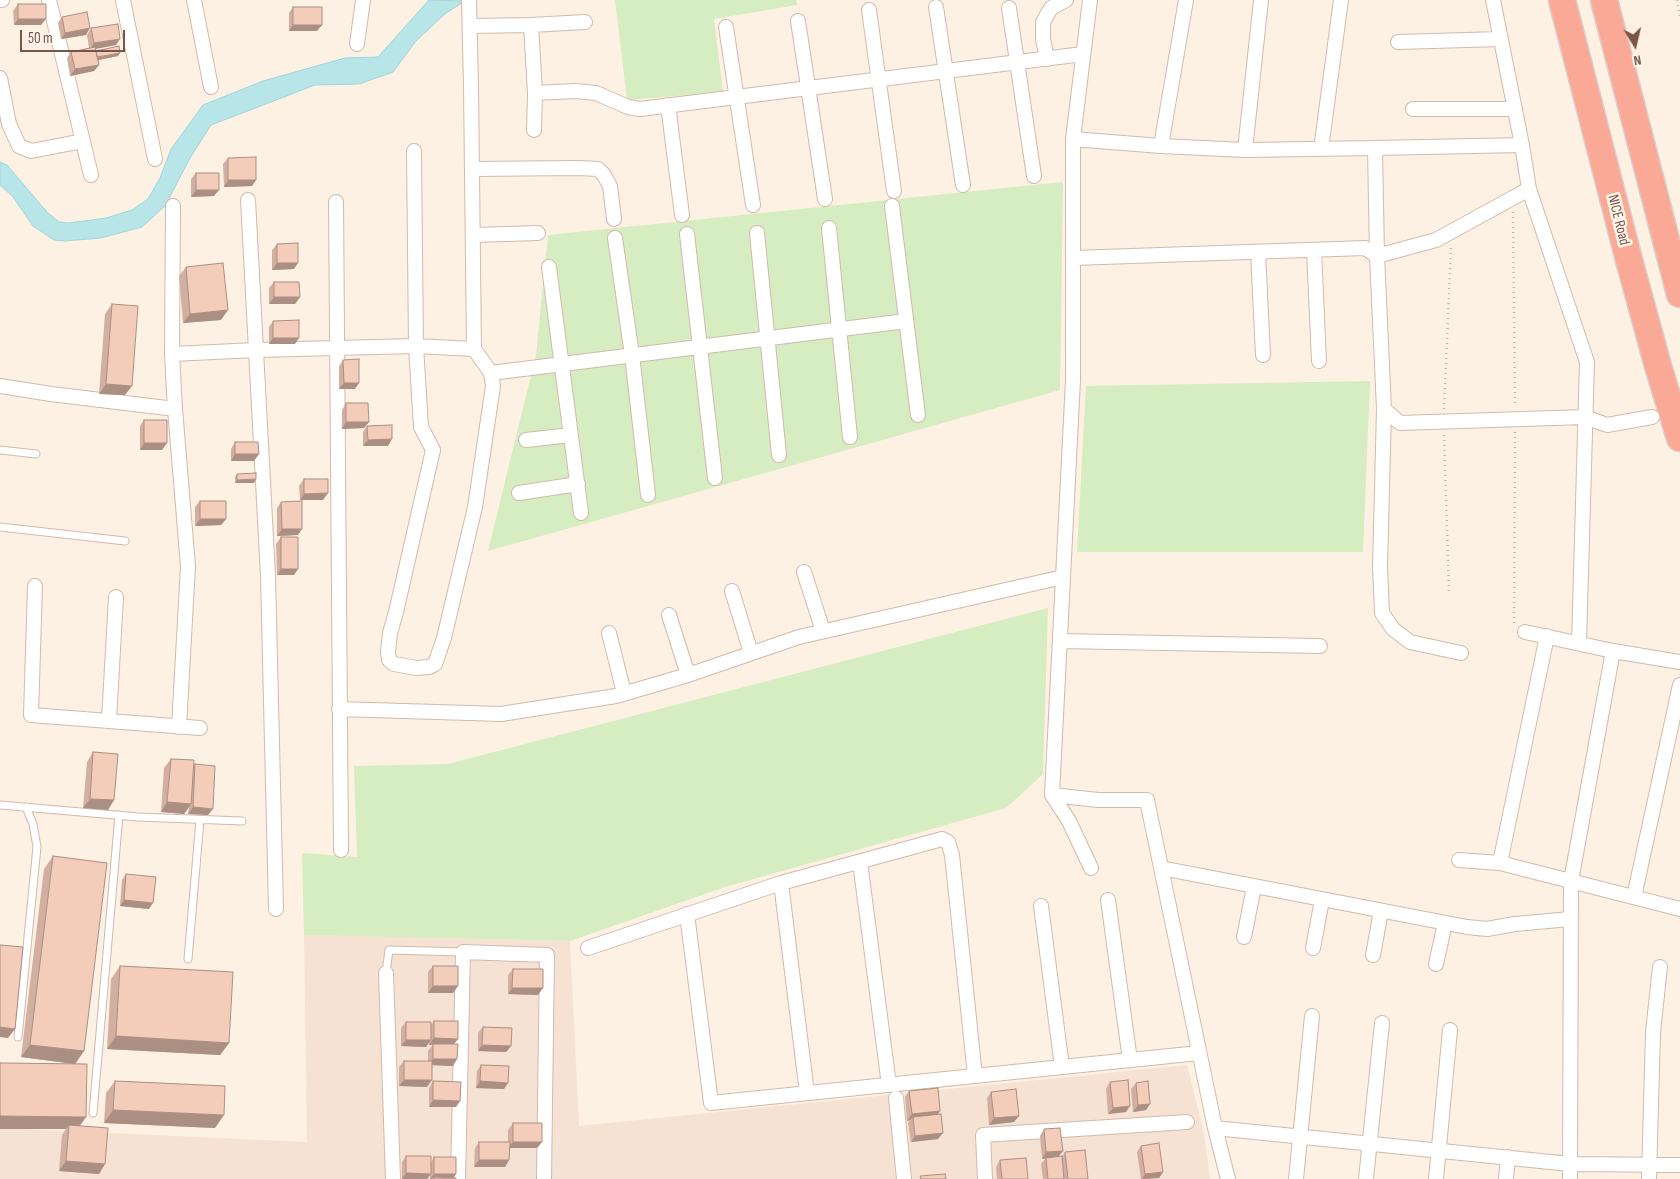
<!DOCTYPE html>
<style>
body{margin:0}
#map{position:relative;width:1680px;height:1179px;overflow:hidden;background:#fdf1e4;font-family:"Sofia Sans Condensed",sans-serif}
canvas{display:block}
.north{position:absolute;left:1610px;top:20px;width:50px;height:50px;-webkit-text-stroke:4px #fff5eb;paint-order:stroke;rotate:171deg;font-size:14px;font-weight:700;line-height:20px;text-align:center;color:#775548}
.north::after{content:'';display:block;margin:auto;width:18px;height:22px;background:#775548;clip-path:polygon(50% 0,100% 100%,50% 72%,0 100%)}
.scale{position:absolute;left:20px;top:30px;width:105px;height:22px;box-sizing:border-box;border:2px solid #775548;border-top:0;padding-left:6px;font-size:15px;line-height:18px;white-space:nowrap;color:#775548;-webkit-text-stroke:4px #fff5eb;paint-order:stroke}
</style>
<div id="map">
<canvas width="1680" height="1179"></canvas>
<div class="north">N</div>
<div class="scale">50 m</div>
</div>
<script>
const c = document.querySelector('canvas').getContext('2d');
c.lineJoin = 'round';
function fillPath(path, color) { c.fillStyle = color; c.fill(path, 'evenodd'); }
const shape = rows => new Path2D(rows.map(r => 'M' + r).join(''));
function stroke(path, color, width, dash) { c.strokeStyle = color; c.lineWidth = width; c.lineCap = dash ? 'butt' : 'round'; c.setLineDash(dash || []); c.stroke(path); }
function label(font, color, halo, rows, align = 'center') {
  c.font = font + ' "Sofia Sans Condensed",sans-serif'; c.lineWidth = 5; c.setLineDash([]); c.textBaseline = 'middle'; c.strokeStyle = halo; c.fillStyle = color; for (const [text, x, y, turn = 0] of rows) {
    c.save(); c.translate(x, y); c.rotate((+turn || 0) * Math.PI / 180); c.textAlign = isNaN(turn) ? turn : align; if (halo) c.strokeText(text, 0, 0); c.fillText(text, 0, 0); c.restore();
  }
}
const residential = shape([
 [304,935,570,941,579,1126,1187,1065,1204,1134,1210,1179,0,1179,0,1128,307,1142]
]);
const green = shape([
 [615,0,796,0,797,5,714,19,723,92,627,100],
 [1063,182,1060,390,488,551,536,355,548,235],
 [1370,381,1363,552,1077,552,1086,386],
 [1048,608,1043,774,1006,808,725,887,570,941,304,935,302,853,357,857,354,766,448,764]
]);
const water = shape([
 [429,0,465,1,446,13,416,41,393,72,359,84,315,85,211,125,190,158,165,206,142,227,101,238,65,241,54,240,33,226,13,197,0,185,0,162,7,165,47,212,59,222,69,223,106,218,132,210,148,199,160,178,171,149,203,105,263,81,345,58,378,57,429,0]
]);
const path = shape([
 [1677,0,1680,17],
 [1513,212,1515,407],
 [1444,409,1451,248],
 [1444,435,1449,592],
 [1514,623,1515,432]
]);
const service = shape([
 [0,450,36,454],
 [0,527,125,541],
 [0,805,138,817,242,821],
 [188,959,200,820],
 [386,973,389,950,463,952],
 [18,1037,37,847,33,824,26,807],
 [93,1113,119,815]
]);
const minor = shape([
 [0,0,2,0],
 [49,0,91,175],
 [123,0,155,159],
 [194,0,211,87],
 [1493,0,1522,145],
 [936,7,963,185],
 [1009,8,1034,176],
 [869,10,894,191],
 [798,21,825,199],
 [531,25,535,93,534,130],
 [470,26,531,25,585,22],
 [726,27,753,205],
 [1398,42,1501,39],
 [357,44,363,0],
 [1047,59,1043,39,1043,22,1051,8,1066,0],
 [0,78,9,124,19,146,31,151,83,141],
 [535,93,575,91,596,93,628,107,640,109,1083,54],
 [668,105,682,215],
 [1413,109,1515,109],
 [1073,139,1161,146,1186,0],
 [1161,146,1245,150,1375,148],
 [1321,149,1341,0],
 [1245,150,1261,0],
 [414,151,416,346,421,427,433,450,396,612,390,633,388,652,389,660,394,664,416,668,429,667,435,664,444,638,475,507,493,386,491,373,474,349,471,86,469,0],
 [472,169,579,168,598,169,604,175,610,186,614,219],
 [248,200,268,576,276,909],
 [336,202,341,850],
 [173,206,172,354,175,409],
 [892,206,918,415],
 [829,228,850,437],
 [757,233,779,455],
 [687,234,715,478],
 [473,235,538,233],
 [615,238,632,355,648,495],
 [1314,250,1319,361],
 [1258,252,1263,355],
 [1073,258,1073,139,1090,0],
 [549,267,581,513],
 [172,354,256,350,416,346,474,349],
 [491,373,906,321],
 [0,386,51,394,175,409,188,566,179,727],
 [1384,409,1400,423,1585,417,1607,425,1652,417],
 [526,440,571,435],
 [519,493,578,484],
 [804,572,823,631],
 [35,586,31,715,200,728],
 [732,591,751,653],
 [669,615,688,675],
 [1525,632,1613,651,1680,662],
 [609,633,624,693],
 [1060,641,1320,646],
 [1461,653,1410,642,1393,629,1382,613,1380,567,1384,409,1377,256,1375,148,1522,145,1529,189],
 [339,709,501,714,616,696,688,675,799,637,1063,577],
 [109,720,116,597],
 [1052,795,1069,821,1091,868],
 [1459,860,1500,863,1680,909],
 [860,862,889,1085],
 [1500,863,1547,636],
 [1161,868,1467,927,1487,929,1515,924,1570,919],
 [781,883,807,1093],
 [1634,897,1680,685],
 [1108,900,1130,1060],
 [1041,906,1062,1067],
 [687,914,711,1103,1199,1053],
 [1244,937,1254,887],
 [588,948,781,883,942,839,948,842,952,855,975,1076],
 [1313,948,1322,900],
 [1373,955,1381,911],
 [1436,964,1445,923],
 [386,973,393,1179],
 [896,1098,904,1179],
 [1215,1128,1570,1164,1680,1165],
 [458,1179,463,952,547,955,544,1179],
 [985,1179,983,1135,1187,1122],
 [1228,1179,1215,1128,1147,800,1098,800,1052,795,1073,380,1073,258,1365,248,1377,256,1436,240,1529,189,1587,362,1579,643],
 [1296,1179,1312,1016],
 [1366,1179,1382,1023],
 [1436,1179,1450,1030],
 [1506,1179,1508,1157],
 [1570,1179,1571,881,1613,651],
 [1649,1179,1653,1032,1660,967]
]);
const motorway = shape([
 [1562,0,1629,260,1658,366,1680,438],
 [1604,0,1680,294]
]);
const wall = shape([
 [18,4,41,25,14,25,13,11],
 [293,7,317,31,289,31,289,13],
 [62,17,86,35,61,39,58,23],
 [91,28,116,45,95,49,96,51,120,53,118,56,98,60,99,65,94,71,70,76,67,58,71,52,89,48,87,35],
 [228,158,256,180,252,186,224,187,223,164],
 [196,173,214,196,191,197,191,179],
 [277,244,294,269,272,270,272,250],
 [186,267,221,320,183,323,179,276],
 [274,282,300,297,295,304,269,304,269,288],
 [112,304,125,395,99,394,105,314],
 [273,321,295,344,269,344,269,327],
 [343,360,355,389,339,389,339,366],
 [346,403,369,422,364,428,342,429,342,410],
 [144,420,162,450,140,450,140,426],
 [367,426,388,446,363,446,363,432],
 [235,442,254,461,231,461,231,449],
 [237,474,254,483,235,483,235,477],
 [304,479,323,500,300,500,299,486],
 [200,501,226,519,221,525,195,526,195,507],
 [281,502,298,535,277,536,277,508],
 [281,537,294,575,277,575,276,544],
 [93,752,114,800,108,810,83,808,87,762],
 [171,759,194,766,195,764,208,815,188,814,189,807,184,814,161,812,164,768],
 [53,856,84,1051,75,1064,21,1057,44,869],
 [126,874,149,909,120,906,122,880],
 [120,966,229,1043,220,1055,107,1049,111,979],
 [433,966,453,993,428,993,428,972],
 [513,969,538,995,508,994,508,975],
 [434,1021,458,1039,454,1044,453,1066,432,1065,427,1087,399,1086,399,1067,404,1061,428,1061,428,1051,433,1045,429,1045,429,1042,426,1047,401,1046,401,1028,406,1022,431,1025],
 [483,1027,511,1046,506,1052,478,1051,478,1033],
 [481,1065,504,1089,476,1088,477,1071],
 [115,1081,215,1128,104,1123,106,1093],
 [433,1081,456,1107,429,1107,429,1088],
 [1110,1082,1126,1112,1108,1114,1106,1089],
 [1136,1083,1150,1104,1146,1110,1133,1112,1131,1089],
 [909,1091,939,1114,938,1139,911,1142,908,1123,910,1120,907,1121,905,1097],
 [991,1092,1014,1122,989,1125,987,1098],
 [86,1117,79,1126,105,1164,99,1174,59,1171,62,1135,66,1129,0,1129],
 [513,1123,542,1142,537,1148,510,1148,509,1160,505,1167,474,1167,475,1148,479,1142,508,1142,508,1130],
 [1044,1129,1063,1151,1058,1156,1062,1157,1065,1152,1088,1179,1043,1179,1041,1164,1046,1158,1042,1159,1040,1136],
 [1141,1146,1163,1172,1159,1178,1141,1179,1137,1152],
 [406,1156,431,1162,434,1157,456,1179,430,1179,430,1175,427,1179,402,1179,402,1162],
 [1000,1160,1028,1179,997,1179,996,1167]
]);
const shadedWall = shape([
 [18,19,46,19,41,25,14,25],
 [293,25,322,25,317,31,289,31],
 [90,28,86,35,61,39,65,33],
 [120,39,116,45,90,50,94,43],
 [120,53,118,56,94,61,96,58],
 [99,65,94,71,70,76,75,69],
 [228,180,256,180,252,186,224,187],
 [196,190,219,190,214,196,191,197],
 [277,263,298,263,294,269,272,270],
 [274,297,300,297,295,304,269,304],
 [228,310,221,320,183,323,190,314],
 [273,338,299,338,295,344,269,344],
 [344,383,359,383,355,389,339,389],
 [106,384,132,386,125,395,99,394],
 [346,422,369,422,364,428,342,429],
 [392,439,388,446,363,446,368,440],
 [144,443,167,443,162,450,140,450],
 [235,454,259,454,254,461,231,461],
 [256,479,254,483,235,483,237,480],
 [328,493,323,500,300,500,304,494],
 [200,519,226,519,221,525,195,526],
 [282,529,302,529,298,535,277,536],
 [281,569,298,569,294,575,277,575],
 [90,799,114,800,108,810,83,808],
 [167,802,191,804,184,814,161,812],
 [193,807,213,809,208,815,188,814],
 [124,900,153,903,149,909,120,906],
 [433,986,458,986,453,993,428,993],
 [512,988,543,988,538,995,508,994],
 [0,1027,15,1029,8,1038,0,1037],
 [116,1036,229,1043,220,1055,107,1049],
 [434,1038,458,1039,453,1045,429,1045],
 [406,1040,431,1040,426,1047,401,1046],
 [30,1045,84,1051,75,1064,21,1057],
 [482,1045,511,1046,506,1052,478,1051],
 [433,1059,457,1059,453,1066,428,1065],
 [404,1080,432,1080,427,1087,399,1086],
 [480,1081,508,1083,504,1089,476,1088],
 [433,1100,460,1101,456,1107,429,1107],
 [1150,1104,1146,1110,1133,1112,1138,1105],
 [1130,1106,1126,1112,1108,1114,1113,1108],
 [113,1110,224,1115,215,1128,104,1123],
 [940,1111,936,1118,913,1117,910,1120,907,1121,912,1114],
 [0,1116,86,1117,77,1130,69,1125,66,1129,0,1129],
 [1019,1116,1014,1122,989,1125,994,1118],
 [943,1133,938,1139,911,1142,915,1136],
 [513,1142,542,1142,537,1148,508,1148],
 [1063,1151,1058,1157,1042,1159,1046,1152],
 [479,1160,509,1160,505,1167,474,1167],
 [66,1161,105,1164,99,1174,59,1171],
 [1163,1172,1159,1178,1142,1179,1145,1174],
 [406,1173,431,1174,427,1179,402,1179],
 [434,1174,456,1174,453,1179,434,1177,432,1179,430,1179]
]);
const building = shape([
 [18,4,46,4,46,19,18,19,18,4],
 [293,7,322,7,322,25,293,25,293,7],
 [87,12,90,28,65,33,62,17,87,12],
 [118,24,120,39,94,43,91,28,118,24],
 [119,46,120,53,97,57,96,51,119,46],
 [95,47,99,65,75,69,71,52,95,47],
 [256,157,256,180,228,180,228,158,256,157],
 [196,173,219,173,219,190,196,190,196,173],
 [298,243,298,263,277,263,277,244,298,243],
 [223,263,228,310,190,314,186,267,223,263],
 [274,282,299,282,300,297,274,297,274,282],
 [112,304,138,306,132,386,106,384,112,304],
 [299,320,299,338,273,338,273,321,299,320],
 [359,359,359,383,344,383,343,360,359,359],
 [346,403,368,403,369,422,346,422,346,403],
 [144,420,167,420,167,443,144,443,144,420],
 [392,425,392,439,368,440,367,426,392,425],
 [235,442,258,442,259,454,235,454,235,442],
 [256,473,256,479,237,480,237,474,256,473],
 [304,479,328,479,328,493,304,494,304,479],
 [200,501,226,501,226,519,200,519,200,501],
 [302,501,302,529,282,529,281,502,302,501],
 [281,537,298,537,298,569,281,569,281,537],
 [93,752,118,754,114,800,90,799,93,752],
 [171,759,194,760,191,804,167,802,171,759],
 [195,764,215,766,213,809,193,807,195,764],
 [53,856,107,863,84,1051,30,1045,53,856],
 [126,874,156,877,153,903,124,900,126,874],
 [0,945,23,947,15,1029,0,1027,0,945],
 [120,966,233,972,229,1043,116,1036,120,966],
 [433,966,458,966,458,986,433,986,433,966],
 [513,969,543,969,543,988,512,988,513,969],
 [434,1021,458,1021,458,1039,434,1038,434,1021],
 [406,1022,431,1022,431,1040,406,1040,406,1022],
 [483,1027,512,1028,511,1046,482,1045,483,1027],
 [433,1044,458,1044,457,1059,433,1059,433,1044],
 [404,1061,432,1061,432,1080,404,1080,404,1061],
 [0,1063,87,1064,86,1117,0,1116,0,1063],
 [481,1065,509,1066,508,1083,480,1081,481,1065],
 [1128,1080,1130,1106,1113,1108,1110,1082,1128,1080],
 [115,1081,225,1086,224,1115,113,1110,115,1081],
 [433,1081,461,1082,460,1101,433,1100,433,1081],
 [1148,1081,1150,1104,1138,1105,1136,1083,1148,1081],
 [938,1088,940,1111,912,1114,909,1091,938,1088],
 [1016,1089,1019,1116,994,1118,991,1092,1016,1089],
 [941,1114,943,1133,915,1136,913,1117,941,1114],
 [513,1123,542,1123,542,1142,513,1142,513,1123],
 [69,1125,108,1128,105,1164,66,1161,69,1125],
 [1060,1128,1063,1151,1046,1152,1044,1129,1060,1128],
 [479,1142,510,1142,509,1160,479,1160,479,1142],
 [1159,1143,1163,1172,1145,1174,1141,1146,1159,1143],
 [1085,1150,1088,1179,1068,1179,1065,1152,1085,1150],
 [406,1156,431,1156,431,1174,406,1173,406,1156],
 [1062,1156,1064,1179,1048,1179,1046,1158,1062,1156],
 [434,1157,456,1157,456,1174,434,1174,434,1157],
 [1026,1158,1028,1179,1002,1179,1000,1160,1026,1158],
 [945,1174,946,1179,921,1179,920,1176,945,1174],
 [434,1177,456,1178,456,1179,434,1179,434,1177]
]);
const streetNames = [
 ["NICE Road",1618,220,76]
];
fillPath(residential, '#f5e2d2');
fillPath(green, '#d6ecc1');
fillPath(water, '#b7e5e8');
stroke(water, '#9dd6da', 1);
stroke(service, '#d1baac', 9);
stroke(minor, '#d1baac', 16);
stroke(motorway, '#d9cfcc', 29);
stroke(path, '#d9af9d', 2.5, [1, 4]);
stroke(service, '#fff', 7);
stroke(minor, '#fff', 14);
stroke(motorway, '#fba997', 26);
fillPath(wall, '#d2afa0');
fillPath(shadedWall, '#ab8f82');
fillPath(building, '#f4ccba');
stroke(building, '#ab8f82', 1);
label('15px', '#775548', '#fff5eb', streetNames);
</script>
